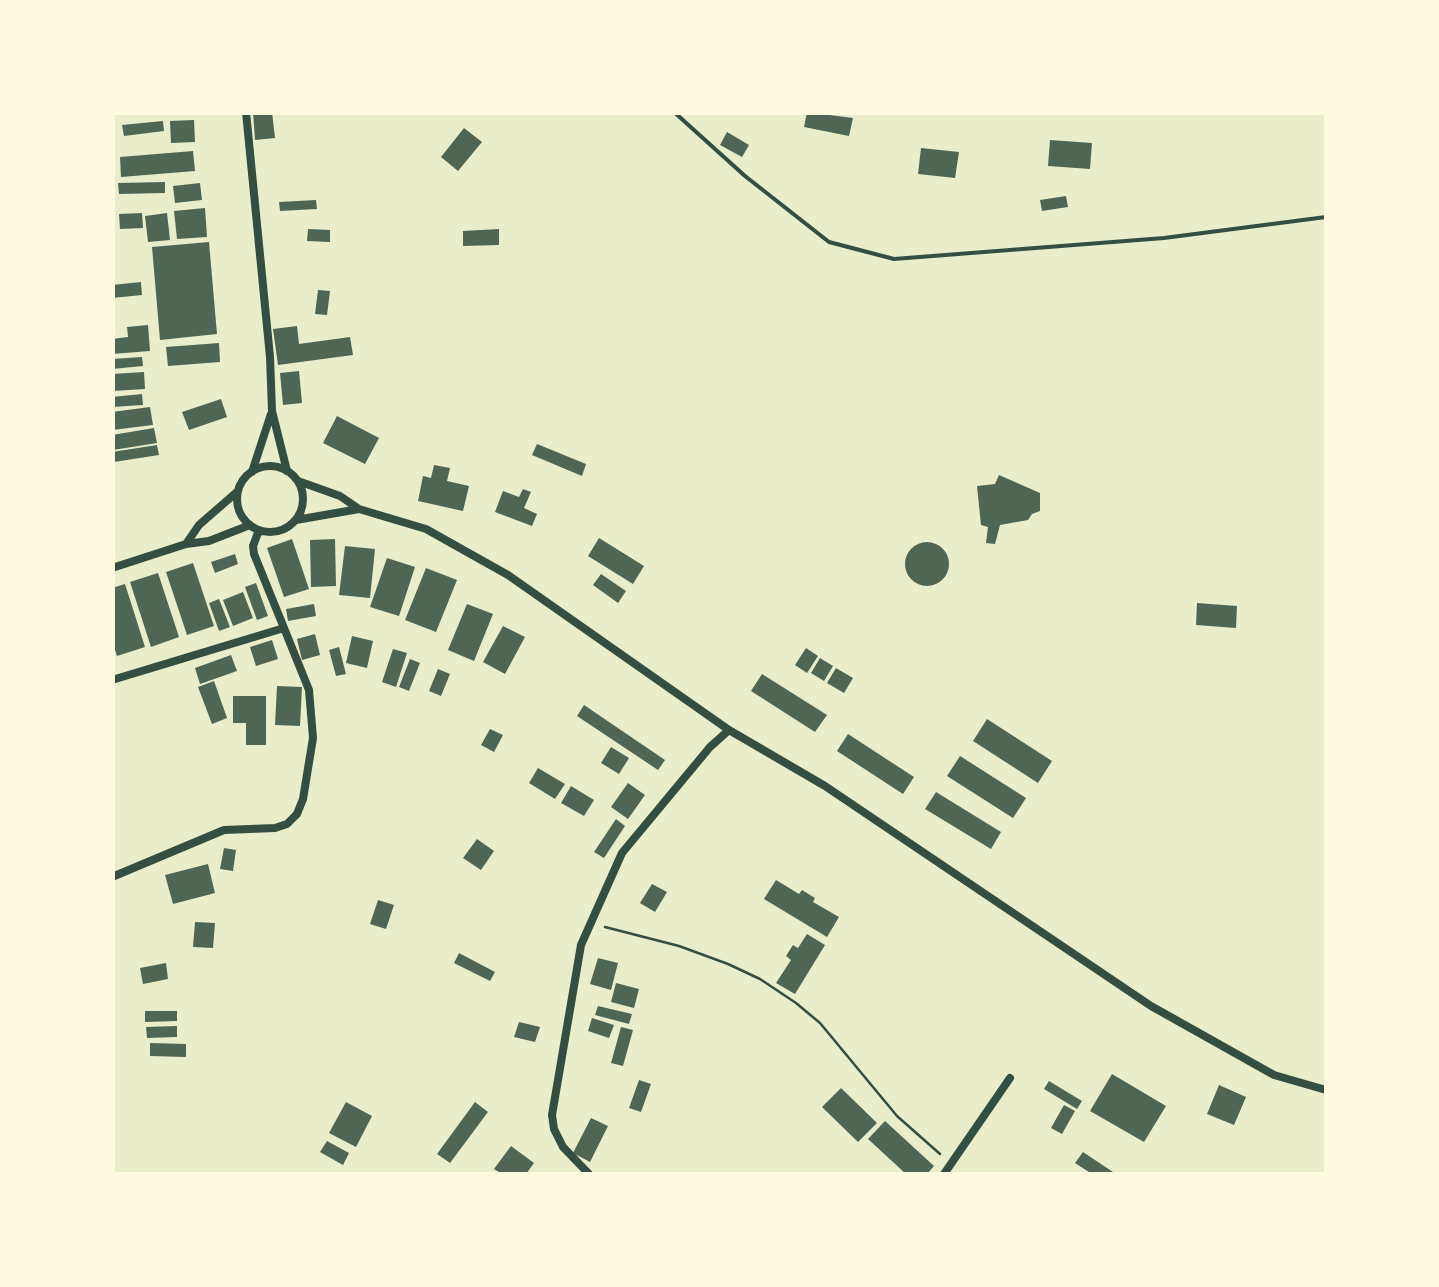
<!DOCTYPE html>
<style>
body{margin:0}
#map{position:relative;width:1439px;height:1287px;overflow:hidden;background:#e9edc9;font-family:Inter,sans-serif}
canvas{display:block}
.frame{position:absolute;inset:0;border:115px solid #fefae0;pointer-events:none}
</style>
<div id="map">
<canvas width="1439" height="1287"></canvas>
<div class="frame"></div>
</div>
<script>
const c = document.querySelector('canvas').getContext('2d');
c.lineJoin = 'round';
function fillPath(path, color) { c.fillStyle = color; c.fill(path, 'evenodd'); }
const shape = rows => new Path2D(rows.map(r => 'M' + r).join(''));
function stroke(path, color, width, dash) { c.strokeStyle = color; c.lineWidth = width; c.lineCap = dash ? 'butt' : 'round'; c.setLineDash(dash || []); c.stroke(path); }
const building = shape([
 [253,112,272,112,275,138,255,140],
 [807,112,853,118,849,136,804,127],
 [194,120,195,142,171,143,170,121],
 [163,121,164,131,124,136,122,125],
 [464,128,482,142,458,171,441,157],
 [727,132,749,145,742,157,720,145],
 [1050,140,1092,143,1090,169,1048,166],
 [921,148,959,152,955,178,918,174],
 [193,151,195,171,121,177,120,157],
 [165,182,165,193,119,194,118,183],
 [200,183,202,200,175,203,173,186],
 [1066,196,1068,207,1042,211,1040,200],
 [316,200,317,209,280,211,279,202],
 [205,208,207,237,177,239,174,211],
 [142,213,143,228,120,229,119,214],
 [167,213,170,240,148,242,145,216],
 [308,229,330,230,330,242,307,241],
 [499,229,499,245,463,246,463,231],
 [209,242,217,334,160,340,152,247],
 [141,282,142,295,112,298,112,285],
 [318,290,330,291,327,315,315,314],
 [148,325,150,351,112,354,112,339,128,337,127,327],
 [297,326,299,344,350,337,353,355,278,365,273,329],
 [219,343,220,362,168,366,166,347],
 [142,357,143,366,112,369,112,359],
 [299,371,302,403,283,405,280,373],
 [144,372,145,389,112,391,112,374],
 [142,394,143,405,112,407,112,397],
 [221,399,227,417,189,430,182,412],
 [150,407,153,425,112,430,112,412],
 [337,416,379,438,365,464,323,443],
 [154,428,157,443,113,450,112,435],
 [537,444,586,464,582,476,532,455],
 [157,445,159,455,114,462,112,452],
 [434,465,450,468,447,481,469,486,463,511,418,501,423,476,431,478],
 [999,475,1040,493,1040,511,1032,514,1028,520,1000,525,995,544,986,543,988,527,981,525,977,486,995,484],
 [523,489,531,492,524,508,537,514,532,526,495,512,503,491,519,497],
 [599,538,644,566,633,584,588,556],
 [292,539,309,589,284,597,267,548],
 [335,539,336,586,311,587,310,540],
 '905 564a22 22 0 1 1 44 0a22 22 0 1 1-44 0Z',
 [345,546,375,549,370,598,339,595],
 [235,554,238,564,215,573,211,562],
 [387,558,415,567,399,616,370,607],
 [193,563,214,626,187,635,166,572],
 [426,568,457,580,436,632,405,620],
 [158,573,179,637,151,647,130,582],
 [601,574,626,591,618,603,593,585],
 [256,583,268,616,257,620,245,587],
 [125,584,145,647,117,656,112,641,112,588],
 [243,592,253,618,233,626,223,600],
 [219,599,230,627,219,631,209,603],
 [1197,603,1237,606,1236,628,1196,625],
 [314,604,316,616,288,621,286,609],
 [467,604,493,614,474,661,448,650],
 [503,626,525,637,505,674,483,662],
 [315,634,320,655,302,660,297,639],
 [352,636,373,641,367,668,346,663],
 [272,640,278,659,256,666,250,647],
 [339,647,346,674,336,676,329,650],
 [806,648,818,656,807,673,795,665],
 [393,649,407,653,396,687,382,682],
 [231,655,237,671,200,684,195,668],
 [820,658,833,666,824,681,811,673],
 [410,659,420,663,409,691,399,687],
 [836,668,853,678,844,693,827,683],
 [438,669,450,674,441,696,429,691],
 [762,674,827,715,815,732,751,691],
 [214,681,227,718,212,724,198,687],
 [277,686,302,687,300,726,275,725],
 [233,696,266,696,266,745,246,745,246,723,233,723],
 [584,705,665,760,658,770,577,716],
 [987,719,1052,761,1038,783,973,741],
 [490,729,503,735,494,752,481,745],
 [848,734,914,777,903,794,837,751],
 [611,747,629,758,619,774,601,763],
 [960,756,1026,798,1013,818,947,776],
 [538,768,565,784,555,799,529,783],
 [628,783,645,795,628,819,611,807],
 [571,786,594,800,584,816,561,803],
 [936,792,1001,832,991,849,925,809],
 [616,819,625,826,604,858,594,852],
 [477,839,494,851,481,870,463,858],
 [224,848,236,850,233,871,220,869],
 [208,864,215,893,173,904,165,875],
 [776,880,799,894,802,890,815,898,813,902,839,917,827,937,764,899],
 [652,884,667,892,655,912,640,903],
 [378,900,394,905,386,929,370,924],
 [195,922,215,923,213,948,193,947],
 [807,934,825,945,795,994,776,983,791,960,786,956,793,945,798,948],
 [459,953,495,972,490,981,454,963],
 [598,958,618,963,611,990,590,984],
 [166,963,168,979,143,984,140,968],
 [616,983,639,989,634,1008,611,1002],
 [598,1006,632,1014,629,1024,595,1015],
 [145,1011,177,1011,177,1021,145,1022],
 [592,1018,614,1025,609,1038,588,1031],
 [519,1022,540,1027,535,1042,514,1037],
 [177,1026,177,1037,147,1038,146,1027],
 [621,1027,633,1030,623,1066,611,1063],
 [150,1043,186,1044,186,1057,150,1056],
 [1112,1074,1166,1106,1144,1142,1090,1111],
 [639,1080,651,1084,641,1112,629,1108],
 [1049,1081,1082,1101,1077,1109,1044,1089],
 [1219,1085,1246,1097,1234,1125,1207,1114],
 [841,1088,877,1123,858,1142,822,1107],
 [346,1102,372,1116,356,1147,329,1133],
 [475,1102,488,1112,450,1163,437,1154],
 [1064,1105,1075,1111,1062,1134,1051,1128],
 [591,1118,608,1126,590,1162,573,1153],
 [885,1121,934,1166,927,1174,906,1174,868,1139],
 [327,1141,349,1153,343,1165,320,1152],
 [511,1146,534,1163,526,1174,502,1174,494,1169],
 [1083,1152,1116,1174,1092,1174,1075,1163]
]);
const path = shape([
 [605,927,679,946,728,964,760,979,796,1003,820,1023,897,1116,940,1154]
]);
const service = shape([
 [674,112,745,176,829,242,894,259,1164,238,1326,217]
]);
const minor = shape([
 [246,112,270,357,272,411,287,471],
 '237 499a33 33 0 1 1 66 0a33 33 0 1 1-66 0Z',
 [252,472,271,414],
 [298,481,340,496,359,509],
 [296,520,359,509,426,529,508,575,729,730,825,786,1151,1006,1274,1075,1326,1090],
 [259,530,253,546,254,554,284,628],
 [186,544,199,525,238,491],
 [112,568,186,544,209,541,250,525],
 [112,680,284,628,309,690,313,738,303,799,297,814,287,824,275,828,224,830,112,877],
 [589,1174,563,1147,554,1129,552,1115,581,945,622,853,710,747,729,730],
 [944,1174,1010,1078]
]);
fillPath(building, '#4f6655');
stroke(path, '#344e41', 2.5);
stroke(service, '#344e41', 4);
stroke(minor, '#344e41', 8);
</script>
